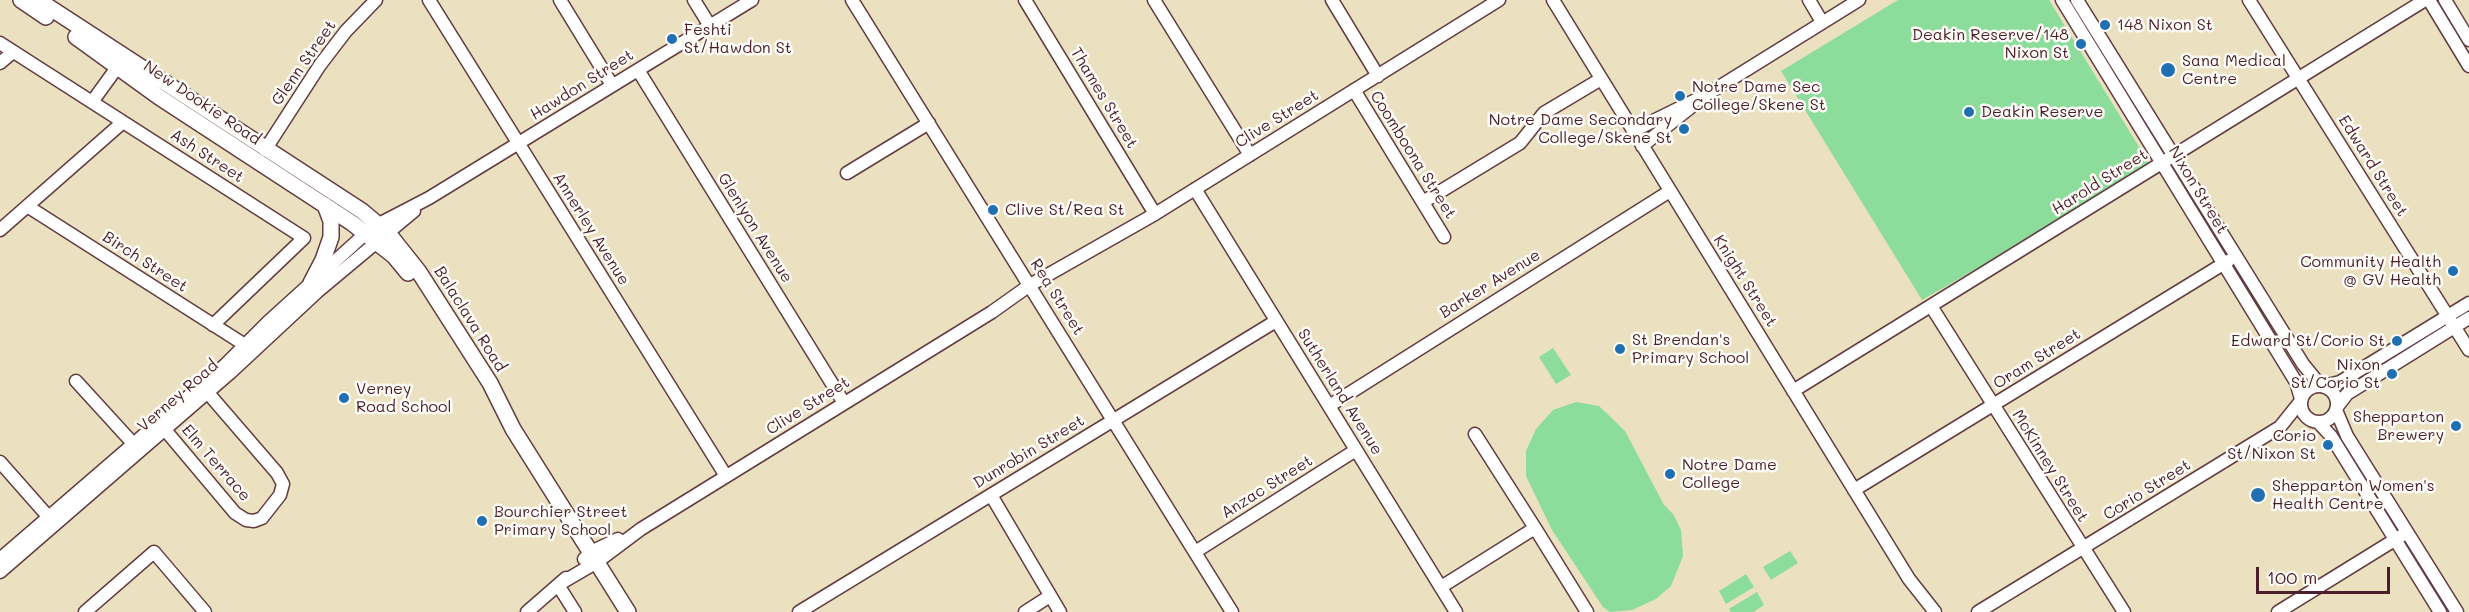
<!DOCTYPE html>
<style>
body{margin:0}
#map{position:relative;width:2469px;height:612px;overflow:hidden;background:#ebe1c0;font-family:Mali,sans-serif}
canvas{display:block}
.scale{position:absolute;left:2256px;top:567px;width:134px;height:27px;box-sizing:border-box;border:3px solid #4a1f2b;border-top:0;padding-left:8px;font-size:18px;line-height:21px;white-space:nowrap;color:#4a1f2b;-webkit-text-stroke:4px #fdfcf7;paint-order:stroke}
</style>
<div id="map">
<canvas width="2469" height="612"></canvas>
<div class="scale">100 m</div>
</div>
<script>
const c = document.querySelector('canvas').getContext('2d');
c.lineJoin = 'round';
function fillPath(path, color) { c.fillStyle = color; c.fill(path, 'evenodd'); }
const shape = rows => new Path2D(rows.map(r => 'M' + r).join(''));
function stroke(path, color, width, dash) { c.strokeStyle = color; c.lineWidth = width; c.lineCap = dash ? 'butt' : 'round'; c.setLineDash(dash || []); c.stroke(path); }
function label(font, color, halo, rows, align = 'center') {
  c.font = font + ' Mali,sans-serif'; c.lineWidth = 5; c.setLineDash([]); c.textBaseline = 'middle'; c.strokeStyle = halo; c.fillStyle = color; for (const [text, x, y, turn = 0] of rows) {
    c.save(); c.translate(x, y); c.rotate((+turn || 0) * Math.PI / 180); c.textAlign = isNaN(turn) ? turn : align; if (halo) c.strokeText(text, 0, 0); c.fillText(text, 0, 0); c.restore();
  }
}
const green = shape([
 [1898,0,2049,0,2150,165,2040,232,1922,300,1781,71],
 [1553,348,1571,375,1556,384,1539,357],
 [1576,402,1599,406,1625,431,1664,505,1673,514,1681,530,1683,556,1671,586,1656,599,1632,610,1610,612,1603,607,1552,530,1526,476,1526,451,1536,429,1553,410],
 [1790,551,1798,563,1771,580,1763,567],
 [1746,574,1754,587,1726,604,1719,591],
 [1757,592,1764,605,1753,612,1731,612,1729,609]
]);
const minor = shape([
 [429,0,726,476],
 [560,0,612,85],
 [694,0,710,26],
 [852,0,1232,612],
 [1025,0,1155,214],
 [1154,0,1250,155],
 [1332,0,1378,76],
 [1553,0,1909,579,1935,612],
 [1809,0,1822,22],
 [2062,0,2296,382,2301,399],
 [2077,0,2303,364,2320,385],
 [2249,0,2469,350],
 [2429,0,2469,66],
 [2445,0,2469,40],
 [0,43,304,238,213,325],
 [0,63,13,52],
 [638,70,844,403],
 [1354,90,1444,237],
 [92,102,121,62],
 [1633,131,1706,95,1859,0],
 [1642,146,1691,107],
 [265,150,320,65,346,31,376,0],
 [847,173,929,123],
 [1195,189,1456,612],
 [1423,202,1520,143,1544,113,1601,79],
 [27,206,245,345],
 [0,230,123,122],
 [1931,306,2124,612],
 [76,381,139,450],
 '2301 404a18 18 0 1 1 36 0a18 18 0 1 1-36 0Z',
 [2323,386,2340,382,2469,303],
 [1793,391,2425,0],
 [1329,406,1670,191],
 [2337,407,2347,394,2469,318],
 [2336,410,2347,436,2457,612],
 [2318,422,2331,436,2440,612],
 [161,425,235,513,246,520,254,521,262,518,280,495,283,484,277,473,202,386],
 [1475,434,1535,528],
 [0,462,53,522],
 [1854,490,2228,261],
 [991,495,1060,612],
 [1195,552,1356,450],
 [0,559,225,365,268,322,365,234,377,225,429,198,752,0],
 [584,559,591,552,618,539],
 [0,572,231,372,317,292,414,211],
 [561,583,597,562,641,529,992,312,1030,285,1155,214,1499,0],
 [558,585,575,612],
 [1441,587,1535,528,1587,612],
 [85,612,154,552,205,612],
 [527,612,566,578],
 [799,612,1276,321],
 [1025,612,1050,596],
 [1978,612,2280,427,2300,402],
 [2278,612,2401,536]
]);
const major = shape([
 [21,0,46,17],
 [38,0,362,211,388,233,419,272,490,383,513,429,628,612],
 [76,37,159,97,352,223,394,256,408,273],
 [311,283,323,260,331,237,331,221,325,205]
]);
const markers = [
 [2105,25,6,"#1f6fb2"],
 [672,39,6,"#1f6fb2"],
 [2081,44,6,"#1f6fb2"],
 [2168,70,8,"#1f6fb2"],
 [1680,96,6,"#1f6fb2"],
 [1969,112,6,"#1f6fb2"],
 [1684,129,6,"#1f6fb2"],
 [993,210,6,"#1f6fb2"],
 [2453,271,6,"#1f6fb2"],
 [2397,341,6,"#1f6fb2"],
 [1620,349,6,"#1f6fb2"],
 [2392,374,6,"#1f6fb2"],
 [344,398,6,"#1f6fb2"],
 [2456,426,6,"#1f6fb2"],
 [2328,445,6,"#1f6fb2"],
 [1670,474,6,"#1f6fb2"],
 [2258,495,8,"#1f6fb2"],
 [482,521,6,"#1f6fb2"]
];
const poiNames = [
 ["148 Nixon St",2117,25],
 ["Feshti",684,30],
 ["St/Hawdon St",684,48],
 ["Deakin Reserve/148",2069,35,"right"],
 ["Nixon St",2069,53,"right"],
 ["Sana Medical",2182,61],
 ["Centre",2182,79],
 ["Notre Dame Sec",1692,87],
 ["College/Skene St",1692,105],
 ["Deakin Reserve",1981,112],
 ["Notre Dame Secondary",1672,120,"right"],
 ["College/Skene St",1672,138,"right"],
 ["Clive St/Rea St",1005,210],
 ["Community Health",2441,262,"right"],
 ["@ GV Health",2441,280,"right"],
 ["St Brendan's",1632,340],
 ["Primary School",1632,358],
 ["Edward St/Corio St",2385,341,"right"],
 ["Nixon",2380,365,"right"],
 ["St/Corio St",2380,383,"right"],
 ["Verney",356,389],
 ["Road School",356,407],
 ["Shepparton",2444,417,"right"],
 ["Brewery",2444,435,"right"],
 ["Corio",2316,436,"right"],
 ["St/Nixon St",2316,454,"right"],
 ["Notre Dame",1682,465],
 ["College",1682,483],
 ["Shepparton Women's",2272,486],
 ["Health Centre",2272,504],
 ["Bourchier Street",494,512],
 ["Primary School",494,530]
];
const streetNames = [
 ["Glenn Street",304,63,-55],
 ["Hawdon Street",582,85,-32],
 ["Thames Street",1104,98,59],
 ["New Dookie Road",202,103,34],
 ["Clive Street",1277,119,-32],
 ["Coomboona Street",1413,155,58],
 ["Ash Street",207,156,33],
 ["Edward Street",2373,166,58],
 ["Harold Street",2100,182,-32],
 ["Nixon Street",2198,190,59],
 ["Glenlyon Avenue",755,228,58],
 ["Annerley Avenue",591,229,58],
 ["Birch Street",145,262,33],
 ["Knight Street",1745,281,58],
 ["Barker Avenue",1490,284,-32],
 ["Rea Street",1057,297,58],
 ["Balaclava Road",470,319,58],
 ["Oram Street",2037,359,-32],
 ["Sutherland Avenue",1340,392,58],
 ["Verney Road",178,396,-41],
 ["Clive Street",808,406,-32],
 ["Dunrobin Street",1029,452,-31],
 ["Elm Terrace",216,463,49],
 ["McKinney Street",2050,466,58],
 ["Anzac Street",1267,487,-32],
 ["Corio Street",2147,490,-32]
];
fillPath(green, '#8cdc9b');
stroke(minor, '#623c41', 15);
stroke(major, '#623c41', 18);
stroke(minor, '#fff', 12);
stroke(major, '#fff', 15);
for (const [x, y, r, color] of markers) { const dot = new Path2D(); dot.arc(x, y, r, 0, 2 * Math.PI); c.fillStyle = color; c.fill(dot); stroke(dot, '#fdfcf7', 2); }
label('16px', '#4a1f2b', '#fdfcf7', poiNames, 'left');
label('16px', '#4a1f2b', '#fdfcf7', streetNames);
</script>
